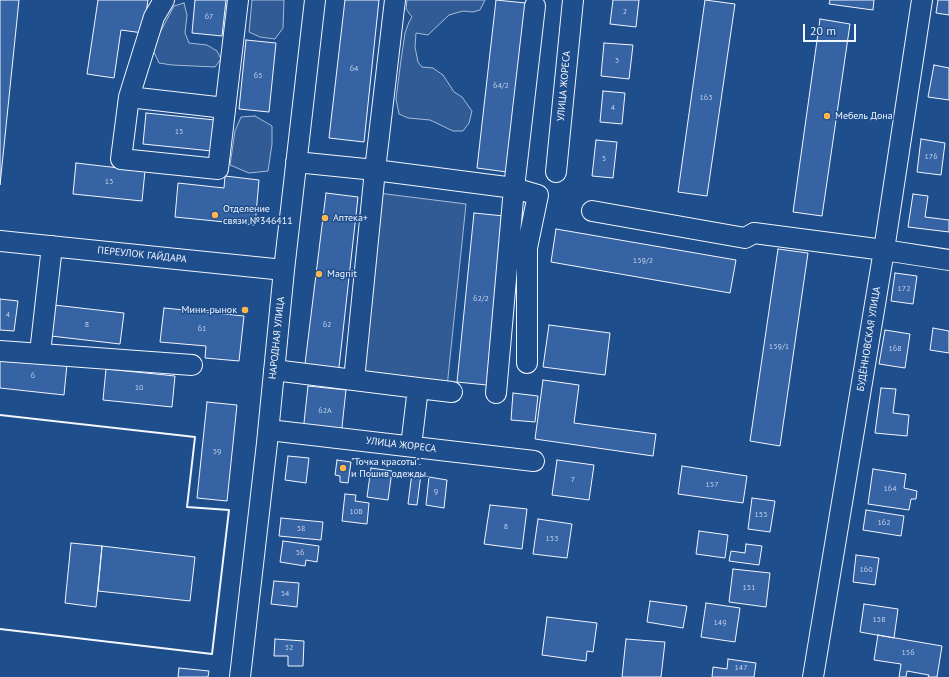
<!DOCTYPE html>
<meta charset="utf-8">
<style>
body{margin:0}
#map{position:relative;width:949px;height:677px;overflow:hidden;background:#1f4e8c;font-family:"PT Sans",sans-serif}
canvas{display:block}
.scale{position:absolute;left:803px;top:24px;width:53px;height:18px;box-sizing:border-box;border:2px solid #f2f6ff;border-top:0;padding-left:5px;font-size:12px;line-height:14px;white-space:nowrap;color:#f2f6ff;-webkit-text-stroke:3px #1f4e8c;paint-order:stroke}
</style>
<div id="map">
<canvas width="949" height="677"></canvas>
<div class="scale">20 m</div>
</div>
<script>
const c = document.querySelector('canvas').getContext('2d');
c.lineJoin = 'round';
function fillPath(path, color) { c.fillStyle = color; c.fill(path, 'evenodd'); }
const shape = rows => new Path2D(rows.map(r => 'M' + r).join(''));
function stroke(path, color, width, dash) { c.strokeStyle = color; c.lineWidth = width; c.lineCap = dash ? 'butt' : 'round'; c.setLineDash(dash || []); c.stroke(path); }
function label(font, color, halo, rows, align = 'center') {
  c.font = font + ' "PT Sans",sans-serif'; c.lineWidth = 3; c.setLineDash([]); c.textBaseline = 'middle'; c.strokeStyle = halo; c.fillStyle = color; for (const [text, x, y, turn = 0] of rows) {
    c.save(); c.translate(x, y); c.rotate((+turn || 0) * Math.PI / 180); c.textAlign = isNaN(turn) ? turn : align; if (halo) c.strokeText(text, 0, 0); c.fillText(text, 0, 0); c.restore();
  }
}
const built = shape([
 [252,0,284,0,283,28,275,39,260,37,249,32,252,0],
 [407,0,485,0,480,10,473,12,463,11,449,15,428,35,416,33,415,47,418,62,422,67,433,68,443,75,454,92,462,97,472,111,469,123,463,131,453,131,430,120,408,118,399,114,396,99,401,60,405,33,409,22,412,17,406,9,407,0],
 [184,3,187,15,185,33,189,43,207,45,217,51,221,59,215,67,172,65,159,63,152,48,174,6,184,3],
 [255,116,272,126,272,144,268,171,249,173,230,165,235,131,241,117,255,116],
 [378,193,466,204,447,387,359,375,378,193]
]);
const building = shape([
 [0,0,19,0,0,185,0,0],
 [98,0,148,0,143,33,121,30,114,78,87,74,98,0],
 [195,0,226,0,222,36,192,33,195,0],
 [345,0,379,0,364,142,329,138,345,0],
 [496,0,526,3,507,172,477,168,496,0],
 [613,0,639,0,636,27,610,24,613,0],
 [705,0,735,4,707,196,678,192,705,0],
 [830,0,874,0,873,10,829,4,830,0],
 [938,0,949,0,949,15,936,13,938,0],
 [820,19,850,24,822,216,793,212,820,19],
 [246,40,276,43,269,112,239,109,246,40],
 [604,43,633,45,629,79,601,76,604,43],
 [934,65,949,68,949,100,928,97,934,65],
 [603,91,625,93,622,124,600,122,603,91],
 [146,113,215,120,212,151,143,144,146,113],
 [921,139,945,143,941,175,917,172,921,139],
 [596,140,617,142,613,178,592,176,596,140],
 [76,163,145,171,142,201,73,194,76,163],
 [225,176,259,180,255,225,175,217,178,183,224,188,225,176],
 [326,193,358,197,338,376,304,372,326,193],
 [913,194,928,196,925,217,949,220,949,232,908,227,913,194],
 [474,213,504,216,487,385,457,382,474,213],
 [556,229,736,260,730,293,551,262,556,229],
 [778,249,808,253,780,446,750,441,778,249],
 [895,273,917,276,913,304,891,301,895,273],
 [0,299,18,301,14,331,0,330,0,299],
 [54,305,124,313,120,344,51,336,54,305],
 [164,308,244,316,239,361,205,358,206,346,160,342,164,308],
 [549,325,610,333,605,375,543,367,549,325],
 [933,328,949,331,949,353,930,350,933,328],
 [885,330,910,334,905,368,879,364,885,330],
 [0,357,67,364,64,395,0,388,0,357],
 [106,369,175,376,172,407,103,400,106,369],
 [543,380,579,385,574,423,656,434,653,456,535,439,543,380],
 [308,386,346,390,341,436,303,432,308,386],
 [881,388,896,389,893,413,909,415,907,436,875,433,881,388],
 [513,393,538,396,535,422,511,420,513,393],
 [207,402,237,405,227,501,197,498,207,402],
 [288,456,309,458,306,483,285,480,288,456],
 [337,460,351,462,348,483,340,482,340,476,335,475,337,460],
 [557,460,594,465,589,500,552,495,557,460],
 [682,466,747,476,743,503,678,494,682,466],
 [371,468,392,471,388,500,367,497,371,468],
 [873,469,906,474,904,488,917,491,916,499,911,499,909,510,868,504,873,469],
 [412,473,421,474,417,505,408,504,412,473],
 [429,477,447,480,444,508,426,505,429,477],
 [345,494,356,495,355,501,369,503,367,524,342,521,345,494],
 [752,498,775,501,770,532,748,529,752,498],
 [490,505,527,509,522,549,484,544,490,505],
 [866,510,904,516,901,536,863,530,866,510],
 [281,518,323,522,321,540,279,536,281,518],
 [538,519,572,524,567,558,533,554,538,519],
 [699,531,728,535,725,558,696,554,699,531],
 [283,541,319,546,317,562,306,560,305,566,280,562,283,541],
 [71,543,102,546,96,607,65,603,71,543],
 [746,544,762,546,759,565,729,561,731,551,745,553,746,544],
 [102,546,195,557,190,601,98,591,102,546],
 [856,555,879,558,875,585,853,582,856,555],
 [733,569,770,573,766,607,729,602,733,569],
 [274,581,299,583,297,607,271,604,274,581],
 [650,601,687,606,683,628,647,622,650,601],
 [706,603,740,608,735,642,701,637,706,603],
 [864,604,898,609,894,638,860,632,864,604],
 [547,617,597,623,593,652,587,651,586,661,542,655,547,617],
 [878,635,942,646,937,677,928,677,929,675,907,671,906,677,899,677,901,664,874,660,878,635],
 [275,639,304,641,303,666,288,666,288,656,274,656,275,639],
 [626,639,665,642,661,677,622,677,626,639],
 [728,659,756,663,754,677,712,677,713,667,727,669,728,659],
 [179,668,209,671,208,677,178,677,179,668]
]);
const minor = shape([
 [164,0,154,17,129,97,121,159,218,169,238,0],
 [395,0,375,170,354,380,418,388,411,446],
 [129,97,225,108],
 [296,162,375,170,514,188,535,6],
 [556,172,573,0],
 [592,211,745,238,754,233,884,250,949,260],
 [0,241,284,270],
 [0,351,192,365],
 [40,353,52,246],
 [274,370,354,380],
 [418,388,452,392],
 [496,393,514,188,538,195,527,248,527,363],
 [269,430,534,461],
 [240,677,267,443,284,270,315,0],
 [813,677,884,250,922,0]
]);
const wall = shape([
 [0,415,195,437,187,507,229,510,212,654,0,629]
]);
const markers = [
 [827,116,4,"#ffb74d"],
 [215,215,4,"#ffb74d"],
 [325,218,4,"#ffb74d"],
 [319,274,4,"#ffb74d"],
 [245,310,4,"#ffb74d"],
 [343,468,4,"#ffb74d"]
];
const numberNames = [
 ["2",625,12],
 ["67",209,17],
 ["3",617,61],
 ["64",354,69],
 ["65",258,76],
 ["64/2",501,86],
 ["163",706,98],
 ["4",613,108],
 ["15",179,132],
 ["176",931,157],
 ["5",604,159],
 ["13",109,182],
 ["159/2",643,261],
 ["172",904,289],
 ["62/2",481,299],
 ["4",8,315],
 ["8",87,325],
 ["62",327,325],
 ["61",202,329],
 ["159/1",779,347],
 ["168",895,349],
 ["6",33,376],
 ["10",139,388],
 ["62А",325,411],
 ["59",217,452],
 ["7",573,480],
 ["157",712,485],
 ["164",890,489],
 ["9",436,492],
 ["10Б",356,512],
 ["155",761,515],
 ["162",884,523],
 ["8",506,527],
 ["58",301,529],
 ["153",552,539],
 ["56",300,553],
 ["160",866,570],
 ["151",749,588],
 ["54",285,594],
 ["158",879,620],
 ["149",720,623],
 ["52",289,648],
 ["156",908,653],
 ["147",741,668]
];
const streetNames = [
 ["УЛИЦА ЖОРЕСА",564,86,-85],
 ["ПЕРЕУЛОК ГАЙДАРА",142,255,6],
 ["НАРОДНАЯ УЛИЦА",277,338,-84],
 ["БУДЁННОВСКАЯ УЛИЦА",869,339,-81],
 ["УЛИЦА ЖОРЕСА",401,445,7]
];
const poiNames = [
 ["Мебель Дона",835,116],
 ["Отделение",223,209],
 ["связи №346411",223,221],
 ["Аптека+",333,218],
 ["Magnit",327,274],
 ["Мини-рынок",237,310,"right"],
 ["\"Точка красоты\".",351,462],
 ["и Пошив одежды.",351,474]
];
fillPath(built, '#305b95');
stroke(built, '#a8bbd7', 1);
fillPath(building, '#3563a3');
stroke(building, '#f2f6ff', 1);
stroke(minor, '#f2f6ff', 22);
stroke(minor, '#1f4e8c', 20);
stroke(wall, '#f2f6ff', 2);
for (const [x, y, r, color] of markers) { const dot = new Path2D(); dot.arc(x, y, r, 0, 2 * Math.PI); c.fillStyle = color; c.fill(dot); stroke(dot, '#1f4e8c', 1.5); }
label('8px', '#c3d1e8', null, numberNames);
label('10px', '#f2f6ff', '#1f4e8c', streetNames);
label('10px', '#f2f6ff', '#1f4e8c', poiNames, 'left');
</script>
